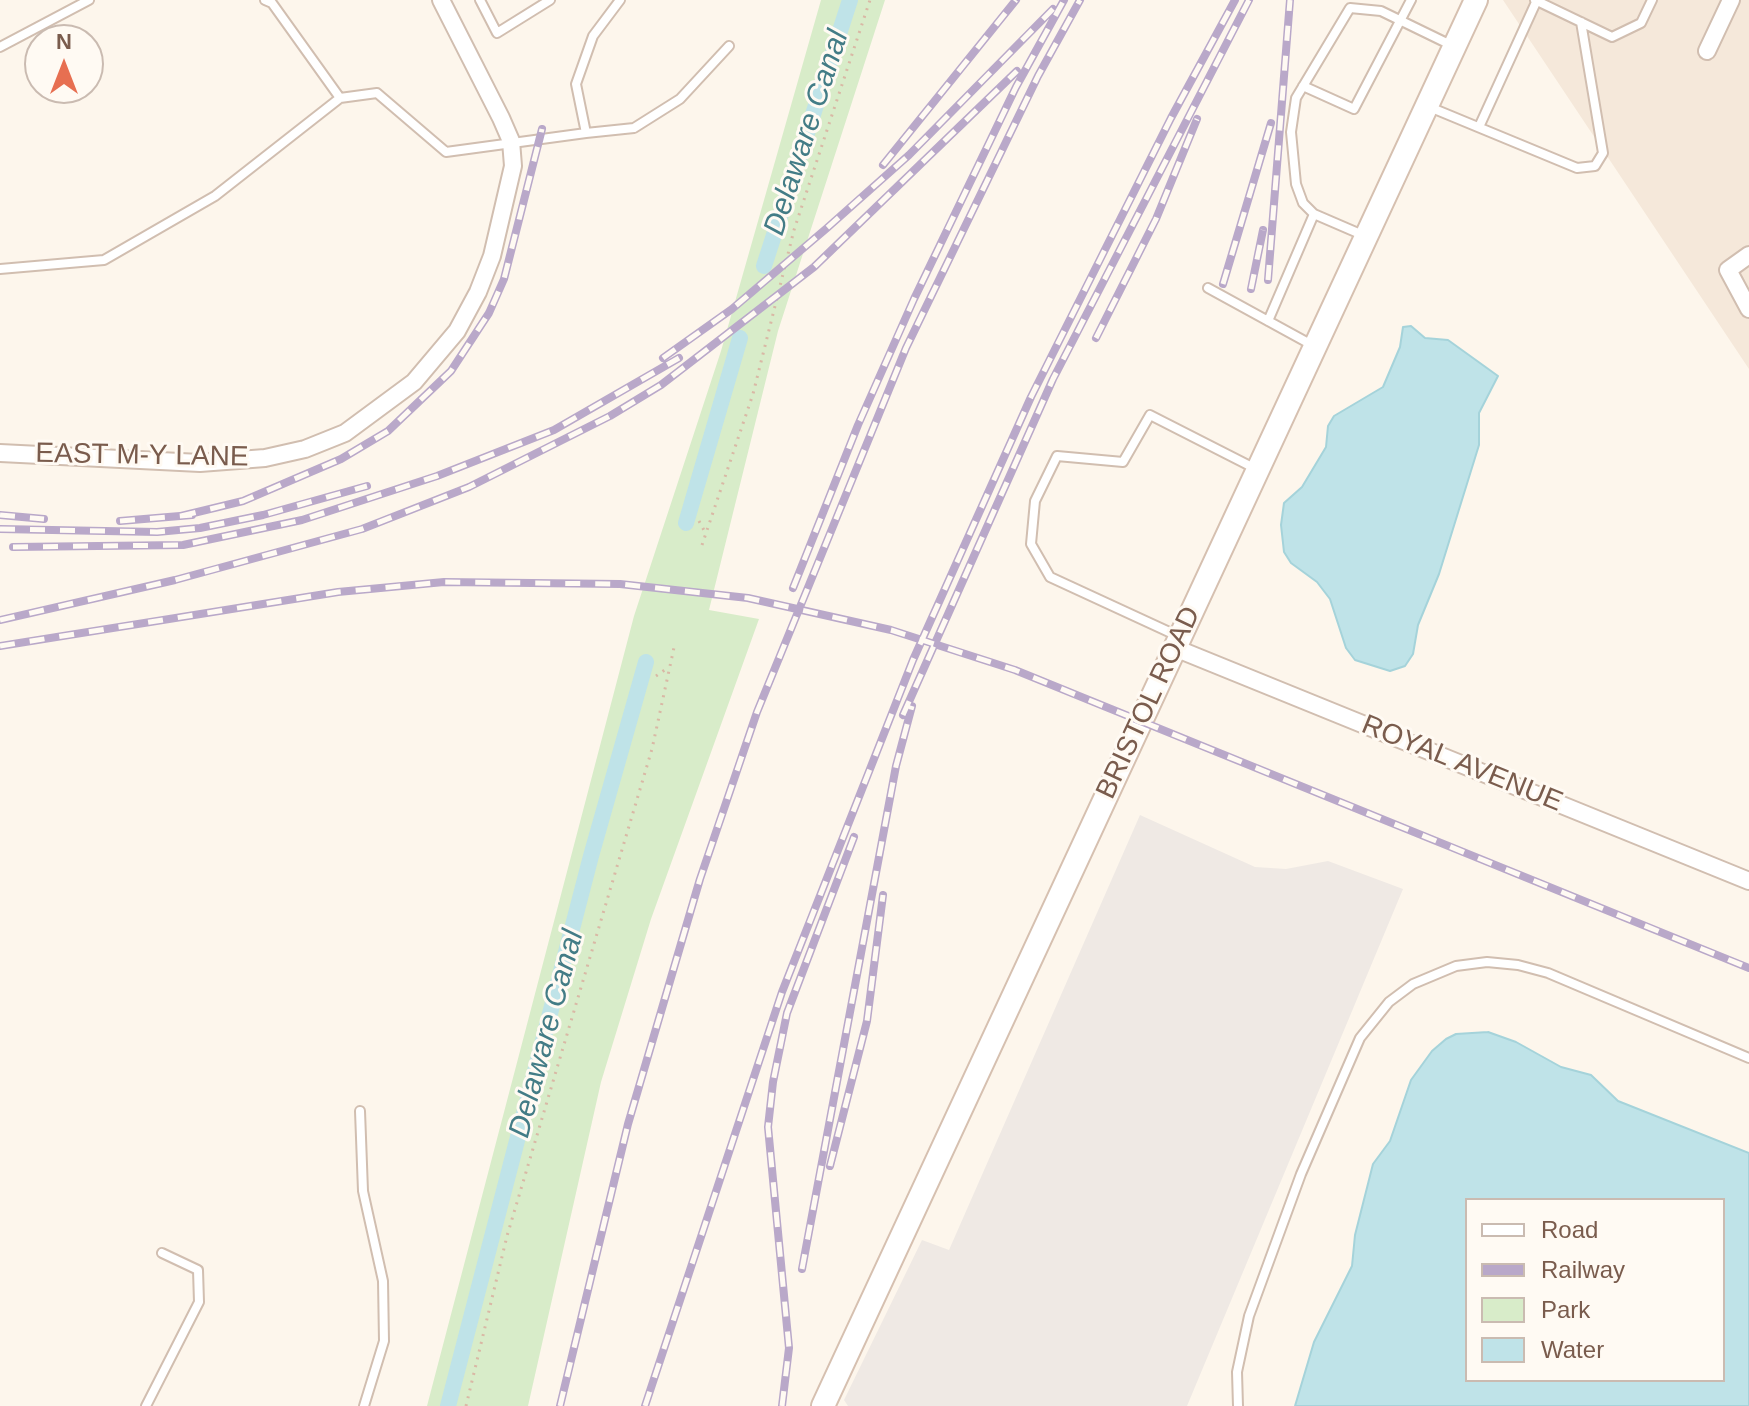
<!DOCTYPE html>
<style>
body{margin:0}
#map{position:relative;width:1749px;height:1406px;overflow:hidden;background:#fdf6ec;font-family:Helvetica,sans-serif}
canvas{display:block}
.legend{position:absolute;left:1465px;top:1198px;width:260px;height:184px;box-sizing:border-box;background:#fffaf3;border:2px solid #cabbb1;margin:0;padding:10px 14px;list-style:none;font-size:24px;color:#7a5c4d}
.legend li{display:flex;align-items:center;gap:16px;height:40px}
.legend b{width:40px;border:2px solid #cabbb1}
.north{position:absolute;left:24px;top:24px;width:80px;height:80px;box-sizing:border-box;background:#fffaf3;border:2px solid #cabbb1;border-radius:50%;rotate:0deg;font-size:22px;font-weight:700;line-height:32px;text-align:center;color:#7a5c4d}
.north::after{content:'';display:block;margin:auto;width:28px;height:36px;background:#e76f51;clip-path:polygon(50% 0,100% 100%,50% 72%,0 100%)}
</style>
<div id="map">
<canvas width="1749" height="1406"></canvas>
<ul class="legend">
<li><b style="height:10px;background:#fff"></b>Road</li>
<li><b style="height:10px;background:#b9a8c9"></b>Railway</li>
<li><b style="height:22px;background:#d8ecc9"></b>Park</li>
<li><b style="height:22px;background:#bfe3e8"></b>Water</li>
</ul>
<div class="north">N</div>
</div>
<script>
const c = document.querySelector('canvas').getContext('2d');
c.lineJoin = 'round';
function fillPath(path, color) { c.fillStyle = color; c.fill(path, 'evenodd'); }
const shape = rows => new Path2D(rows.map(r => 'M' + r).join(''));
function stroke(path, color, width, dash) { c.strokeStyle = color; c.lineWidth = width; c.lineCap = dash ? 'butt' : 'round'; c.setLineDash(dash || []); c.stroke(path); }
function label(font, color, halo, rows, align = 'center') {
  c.font = font + ' Helvetica,sans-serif'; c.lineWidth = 6; c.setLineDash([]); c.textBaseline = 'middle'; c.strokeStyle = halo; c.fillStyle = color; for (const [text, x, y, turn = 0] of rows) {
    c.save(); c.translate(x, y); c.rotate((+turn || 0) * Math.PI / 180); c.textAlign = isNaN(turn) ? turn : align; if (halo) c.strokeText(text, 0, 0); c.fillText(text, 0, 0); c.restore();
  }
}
const residential = shape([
 [1503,0,1749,0,1749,369]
]);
const industrial = shape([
 [1140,815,1255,867,1286,869,1328,861,1403,889,1187,1406,848,1406,844,1400,922,1240,949,1250]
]);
const green = shape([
 [821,0,885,0,778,331,709,610,759,619,651,919,601,1082,528,1406,427,1406,634,616,721,351]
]);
const water = shape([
 [1411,326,1425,338,1448,340,1498,376,1479,413,1479,445,1439,574,1418,625,1413,654,1405,666,1390,671,1355,660,1346,648,1330,599,1317,582,1291,563,1284,552,1281,525,1284,503,1302,487,1326,447,1328,426,1334,416,1383,387,1400,347,1403,327,1411,326],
 [1488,1032,1516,1042,1561,1067,1591,1075,1618,1101,1749,1153,1749,1406,1295,1406,1314,1342,1352,1266,1355,1235,1373,1164,1390,1141,1411,1080,1432,1051,1446,1039,1456,1034,1488,1032],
 [1467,1200,1723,1200,1723,1380,1467,1380,1467,1200]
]);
const canal = shape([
 [764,266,850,0],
 [686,523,740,338],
 [448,1406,591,856,646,662]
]);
const path = shape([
 [699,521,706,534],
 [702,545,753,394,794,230,870,0],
 [656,676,669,667],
 [466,1406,507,1236,652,749,675,643]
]);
const service = shape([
 [265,0,272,3,340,98,377,93,446,152,586,133,576,84,593,36,620,0],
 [480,0,497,33,550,0],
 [1535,0,1612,37,1641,23,1652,0],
 [0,47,89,0],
 [1303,86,1354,109,1411,0],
 [1427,106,1577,168,1595,166,1603,153,1581,22],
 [1479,127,1537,0],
 [586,133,634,128,680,99,729,46],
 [1365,236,1314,214,1303,203,1296,184,1291,132,1296,98,1350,8,1381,11,1453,46],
 [0,269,104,260,215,196,340,98],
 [1208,288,1312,345],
 [1268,321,1314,214],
 [1180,637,1050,577,1031,544,1035,501,1057,456,1123,462,1150,415,1256,469],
 [360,1111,363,1191,383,1281,384,1341,364,1406],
 [146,1406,199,1302,198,1270,162,1253],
 [1238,1406,1237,1372,1249,1316,1301,1174,1360,1038,1389,1002,1413,984,1456,966,1487,962,1518,965,1548,973,1749,1058]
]);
const minor = shape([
 [1707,51,1731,0],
 [1749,255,1728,270,1749,309],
 [0,453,200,463,265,458,305,449,345,433,414,382,457,331,478,292,492,256,513,166,511,141,501,118,441,0],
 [1175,648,1749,881]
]);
const secondary = shape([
 [823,1406,1476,0]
]);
const rail = shape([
 [883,165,1016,0],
 [1268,280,1290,0],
 [1223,284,1271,123],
 [1251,289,1263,230],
 [1096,338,1156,219,1197,119],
 [663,358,732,309,827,228,909,155,1053,9],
 [0,515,44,519],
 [181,516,243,501,341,459,388,431,451,371,489,313,504,279,542,129],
 [120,521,192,515],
 [0,529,157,532,200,528,263,515,367,486],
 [13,547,183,545,302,520,437,476,554,430,679,358],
 [793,588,858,425,914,299,1016,87,1064,0],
 [0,620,175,580,362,529,469,487,610,416,661,385,814,267,1017,71],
 [0,646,338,592,444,582,620,584,748,598,891,630,1015,670,1749,968],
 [903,715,1053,379,1249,0],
 [830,1166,867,1021,883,895],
 [802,1269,896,766,912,706],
 [560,1406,628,1124,700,879,757,712,906,348,1038,76,1080,0],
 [645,1406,782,992,913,660,1031,397,1171,118,1235,0],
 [782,1406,789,1348,768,1127,773,1082,787,1013,854,837]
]);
const streetNames = [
 ["EAST M-Y LANE",142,456,1],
 ["BRISTOL ROAD",1149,703,-65],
 ["ROYAL AVENUE",1462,764,22]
];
const waterNames = [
 ["Delaware Canal",807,133,-72],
 ["Delaware Canal",547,1034,-75]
];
fillPath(residential, '#f5e8da');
fillPath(industrial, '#efe9e4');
fillPath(green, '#d8ecc9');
fillPath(water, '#bfe3e8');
stroke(water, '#a5d3da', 2);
stroke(canal, '#bfe3e8', 16);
stroke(service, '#d1beb0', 12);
stroke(minor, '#d1beb0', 20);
stroke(secondary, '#d6c0b0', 26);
stroke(path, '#d9b8a5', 3, [2, 6]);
stroke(service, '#fff', 8);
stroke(minor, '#fff', 16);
stroke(secondary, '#fff', 22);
stroke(rail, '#b9a8c9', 8);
stroke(rail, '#fffaf3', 5, [15]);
label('28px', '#7a5c4d', '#fffaf3', streetNames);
label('italic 30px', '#437c86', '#fffaf3', waterNames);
</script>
